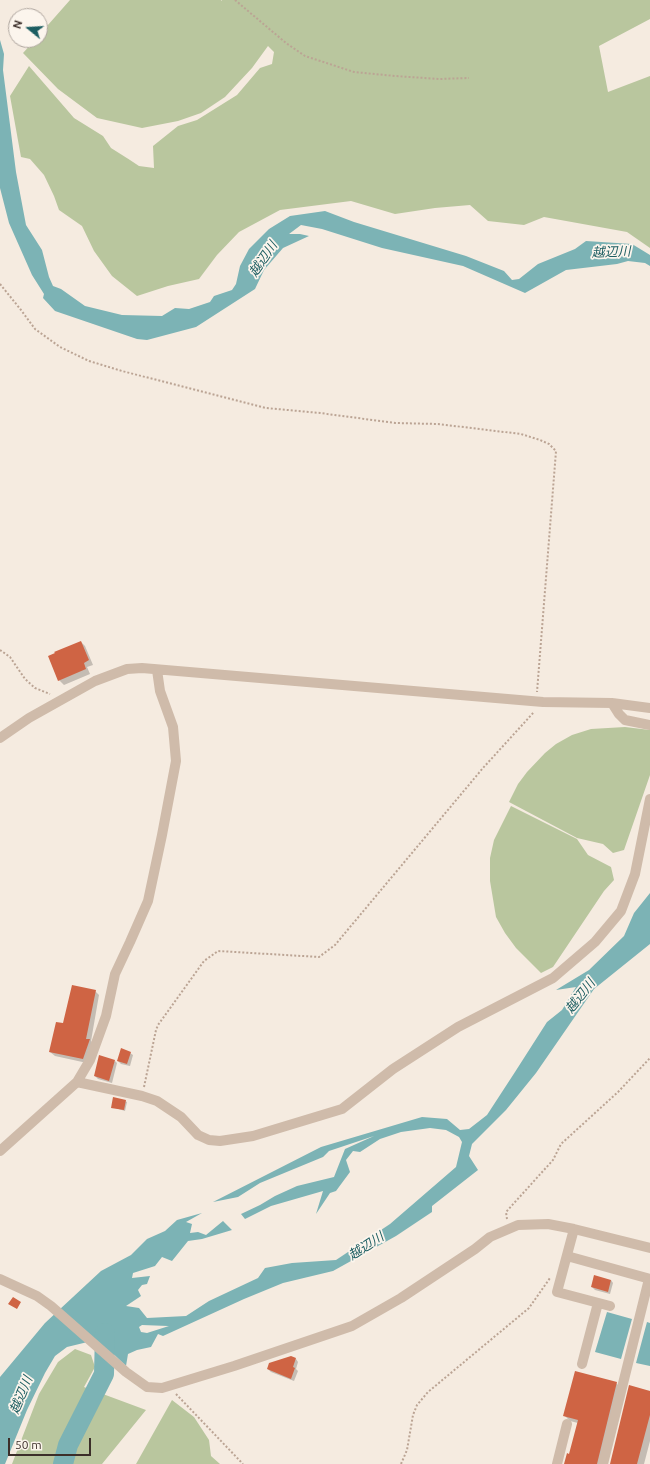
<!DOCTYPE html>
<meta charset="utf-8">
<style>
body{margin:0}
#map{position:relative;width:650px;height:1464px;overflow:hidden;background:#f5ebe0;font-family:Ubuntu,sans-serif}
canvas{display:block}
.north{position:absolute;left:8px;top:8px;width:40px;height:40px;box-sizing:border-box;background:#fcf5ed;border:1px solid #afa69f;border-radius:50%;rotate:288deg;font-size:11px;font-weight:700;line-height:16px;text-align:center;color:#3c2f2a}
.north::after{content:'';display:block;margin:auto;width:14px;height:18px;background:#1c5d61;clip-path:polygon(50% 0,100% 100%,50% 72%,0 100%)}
.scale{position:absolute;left:8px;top:1438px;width:83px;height:18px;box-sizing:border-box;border:2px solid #3c2f2a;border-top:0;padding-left:5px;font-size:12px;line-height:14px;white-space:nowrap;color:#3c2f2a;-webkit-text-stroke:3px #fcf5ed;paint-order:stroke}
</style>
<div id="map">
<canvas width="650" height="1464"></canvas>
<div class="north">N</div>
<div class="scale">50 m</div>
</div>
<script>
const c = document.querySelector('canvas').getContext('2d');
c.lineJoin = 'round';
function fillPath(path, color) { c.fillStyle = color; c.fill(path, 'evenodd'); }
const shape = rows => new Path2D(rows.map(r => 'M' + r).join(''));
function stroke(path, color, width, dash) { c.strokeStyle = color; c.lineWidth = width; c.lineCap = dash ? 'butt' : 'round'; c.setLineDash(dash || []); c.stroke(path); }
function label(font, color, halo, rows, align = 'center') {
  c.font = font + ' Ubuntu,"Noto Sans JP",sans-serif'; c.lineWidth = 3.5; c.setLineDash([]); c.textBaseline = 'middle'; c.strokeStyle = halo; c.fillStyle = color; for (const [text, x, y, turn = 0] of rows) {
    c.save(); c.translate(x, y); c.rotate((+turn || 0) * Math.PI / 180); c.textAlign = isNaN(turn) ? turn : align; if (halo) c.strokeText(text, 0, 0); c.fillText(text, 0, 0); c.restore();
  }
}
const green = shape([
 [70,0,221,0,222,1,222,0,650,0,650,19,599,46,608,92,650,76,650,248,627,232,544,217,524,225,488,221,470,205,435,208,395,214,351,201,280,210,239,232,217,255,199,279,168,286,137,296,112,276,94,251,82,226,59,210,54,196,44,175,30,159,21,157,10,96,29,66,74,118,103,136,111,148,130,160,139,166,154,168,153,146,178,126,197,120,237,95,260,68,272,64,274,52,268,46,252,68,225,97,201,113,178,121,142,128,97,118,58,89,23,53,35,40,40,40,40,34],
 [625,727,650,730,650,775,624,850,613,853,603,844,577,838,509,802,518,784,527,772,545,753,556,744,572,735,591,729],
 [511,806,577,839,588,855,611,867,614,880,604,891,553,967,541,973,516,948,505,933,496,917,490,881,490,858,494,840],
 [75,1349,91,1355,95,1367,84,1387,146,1410,102,1464,12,1464,39,1394,58,1362],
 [172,1400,194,1417,209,1440,211,1456,220,1464,136,1464]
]);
const water = shape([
 [0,40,4,54,3,70,16,172,26,225,42,250,49,277,53,286,61,289,85,306,122,315,162,316,175,308,189,309,210,302,214,296,232,290,236,284,240,266,249,249,269,229,290,216,325,211,354,222,466,256,504,271,512,280,519,279,538,264,575,249,586,241,632,244,650,255,650,266,645,263,628,261,617,264,566,270,525,293,463,266,382,248,322,229,301,225,289,234,300,234,309,236,283,248,264,270,255,289,196,327,147,340,137,339,55,311,43,298,44,294,32,275,9,223,0,188],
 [650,893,650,944,594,989,536,1073,506,1110,472,1144,469,1156,478,1170,432,1206,432,1212,396,1236,333,1271,283,1283,244,1299,163,1336,158,1334,151,1347,137,1350,128,1354,126,1366,103,1344,100,1339,67,1347,55,1356,45,1373,27,1410,5,1464,0,1464,0,1377,45,1323,101,1271,131,1255,147,1239,165,1231,177,1220,202,1213,186,1222,192,1224,190,1233,198,1232,206,1235,223,1221,232,1230,202,1239,188,1241,172,1261,162,1257,155,1266,133,1273,132,1278,150,1276,147,1284,142,1285,138,1290,141,1296,126,1306,139,1308,147,1318,186,1316,209,1301,258,1278,265,1268,292,1263,336,1260,390,1224,456,1167,462,1142,459,1137,446,1130,430,1128,401,1132,380,1139,360,1152,353,1151,346,1160,350,1172,336,1191,330,1193,316,1214,323,1191,271,1206,245,1219,241,1214,260,1205,275,1196,297,1186,334,1177,345,1149,374,1136,329,1151,323,1157,260,1183,238,1197,213,1202,321,1147,422,1117,447,1119,460,1130,469,1129,487,1115,515,1072,547,1022,562,1010,576,987,556,990,589,970,624,936,634,913],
 [142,1325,168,1326,169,1326,147,1333,141,1332,139,1327],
 [607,1312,632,1319,621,1359,595,1352],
 [647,1322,650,1323,650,1366,636,1363]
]);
const shadow = shape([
 [81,642,85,646,93,665,87,667,90,674,64,685,59,680],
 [95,991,99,995,91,1041,94,1044,87,1063,55,1056,50,1052,64,1024],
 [130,1053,133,1055,130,1066,121,1064,118,1061],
 [115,1061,117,1063,112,1083,98,1079,95,1076],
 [125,1101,127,1102,125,1111,112,1107],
 [611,1280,613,1283,610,1294,595,1290,592,1287],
 [296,1359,298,1362,296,1369,298,1371,294,1381,271,1372,268,1369],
 [616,1383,622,1389,603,1464,565,1464,570,1456,578,1423,570,1421,565,1416],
 [650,1392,650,1441,644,1464,611,1464]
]);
const river = shape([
 [63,1464,68,1445,104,1374,105,1333]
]);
const building = shape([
 [81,641,89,660,84,663,86,669,58,681,48,656,55,653,54,652],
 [72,985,96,990,86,1039,90,1039,83,1059,49,1052,56,1022,63,1023],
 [121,1048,131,1052,127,1064,117,1061],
 [99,1055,115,1060,109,1081,94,1076],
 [113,1097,126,1100,124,1110,111,1108],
 [594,1275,611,1280,608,1292,591,1287],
 [13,1297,21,1302,17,1309,8,1304],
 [291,1356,296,1358,293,1367,295,1368,291,1379,267,1369,269,1363],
 [575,1371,617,1382,597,1464,564,1464,567,1453,569,1454,578,1420,563,1416],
 [629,1385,650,1391,650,1415,637,1464,610,1464]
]);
const path = shape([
 [235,0,286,43,305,56,354,72,395,76,439,79,469,78],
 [0,284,21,310,35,329,60,347,89,361,122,371,266,408,320,413,395,423,438,424,521,434,540,440,549,444,556,451,537,692],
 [0,650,10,657,25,679,35,688,50,694],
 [144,1087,156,1030,158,1025,204,961,218,951,319,957,335,945,483,768,534,712],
 [507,1219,506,1212,553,1160,561,1144,618,1092,650,1058],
 [176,1394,243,1464],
 [401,1464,407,1450,413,1415,417,1405,428,1392,529,1308,550,1278]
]);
const minor = shape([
 [612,703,619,714,625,720,650,725],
 [0,738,29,718,95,681,127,669,142,668,543,702,612,703,650,708],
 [77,1082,142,1096,157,1101,181,1117,198,1135,209,1140,220,1141,253,1136,342,1109,393,1069,458,1027,553,978,595,942,621,911,635,874,650,799],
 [0,1151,77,1082,90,1060,106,1016,115,974,130,942,148,901,162,835,176,761,173,727,160,691,157,670],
 [574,1229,557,1292,610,1306],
 [567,1256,650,1279],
 [0,1279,37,1296,51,1306,126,1372,147,1387,162,1388,234,1366,352,1326,401,1298,475,1249,490,1237,518,1225,548,1224,574,1229,650,1248],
 [582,1364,598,1303],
 [557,1464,567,1424],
 [603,1464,649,1279]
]);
const waterNames = [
 ["越辺川",611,252,-2],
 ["越辺川",263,259,-56],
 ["越辺川",580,996,-52],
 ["越辺川",366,1246,-33],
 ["越辺川",21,1395,-68]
];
fillPath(green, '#b9c69e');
fillPath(water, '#7cb3b5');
fillPath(shadow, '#0003');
stroke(river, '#7cb3b5', 20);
fillPath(building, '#cf6444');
stroke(path, '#bba494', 2, [2, 2]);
stroke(minor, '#cfbbaa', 10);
label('italic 13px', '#1c5d61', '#fcf5ed', waterNames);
</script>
